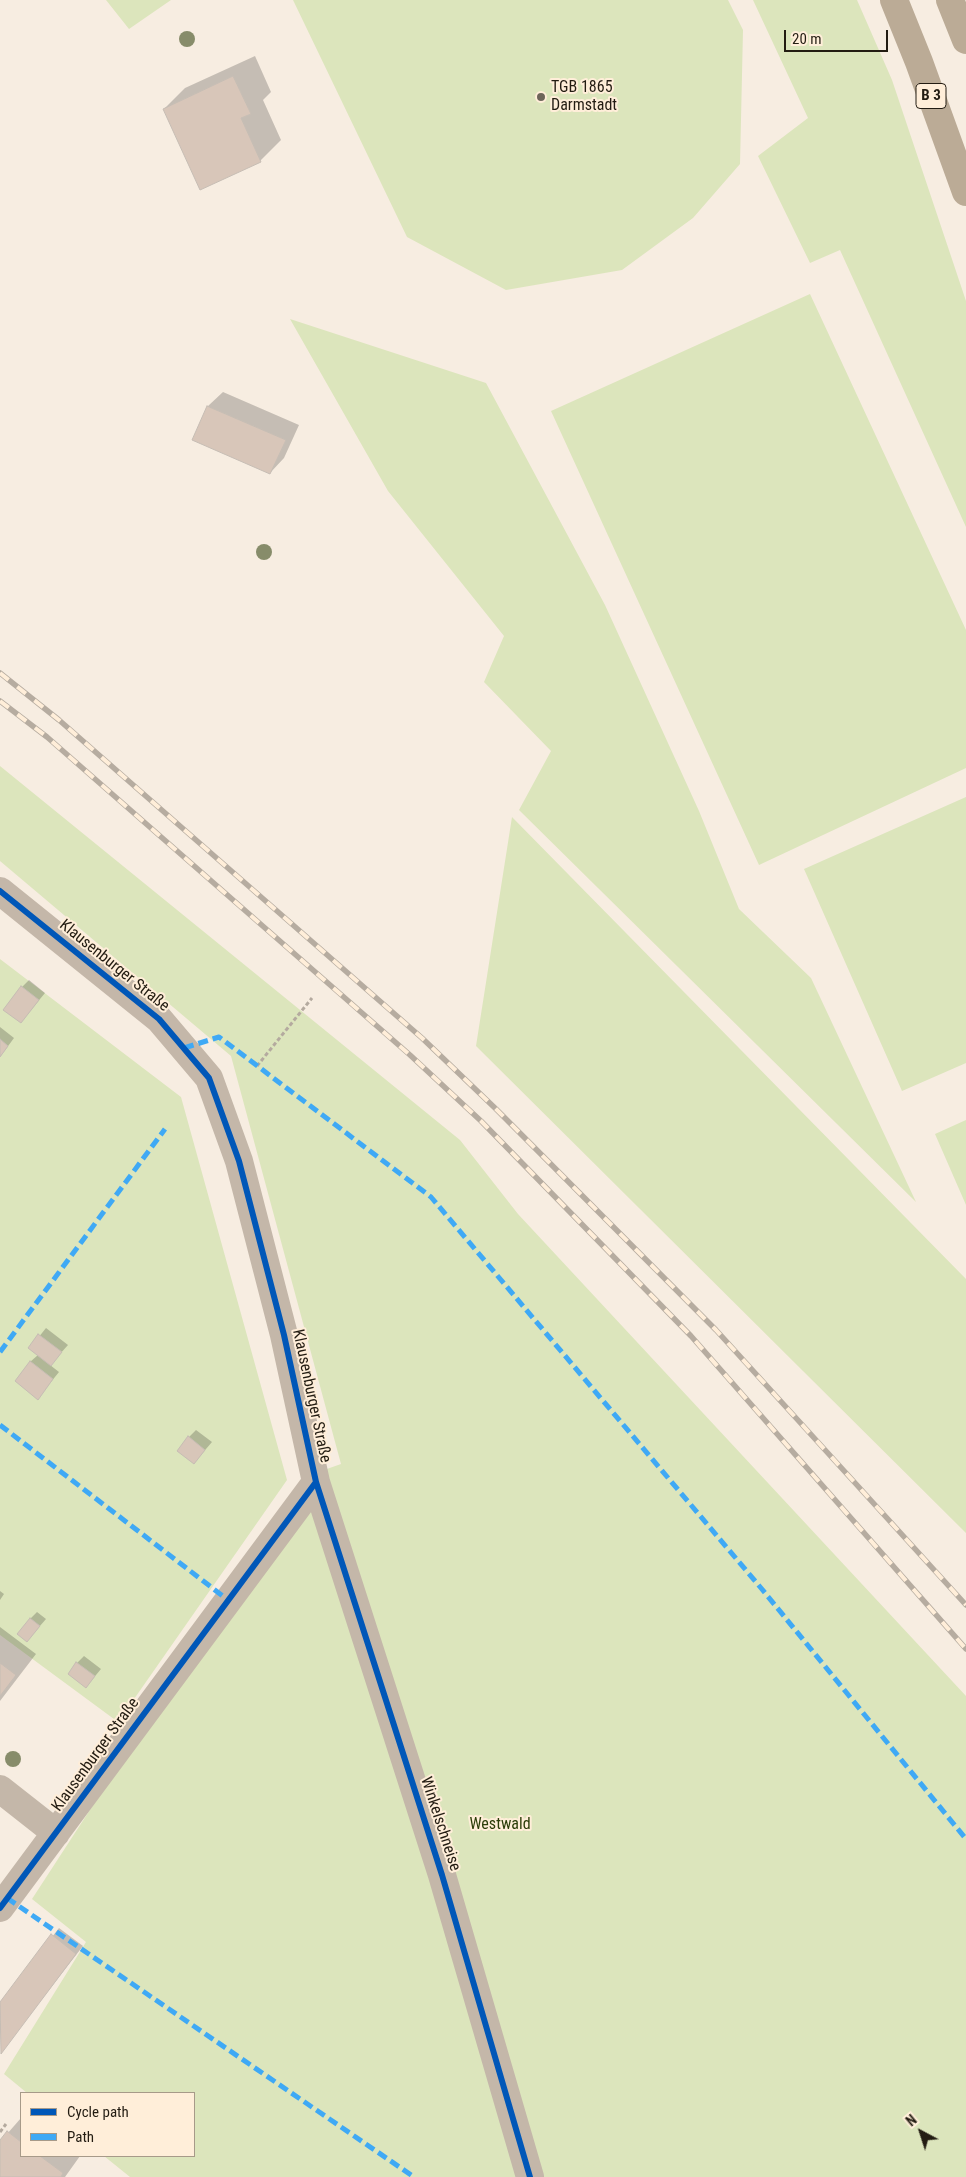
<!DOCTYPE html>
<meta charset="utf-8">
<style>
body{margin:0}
#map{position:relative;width:966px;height:2177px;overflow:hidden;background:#f7ede1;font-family:"Roboto Condensed",sans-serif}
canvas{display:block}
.legend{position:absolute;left:20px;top:2092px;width:175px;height:65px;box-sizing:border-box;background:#ffeed9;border:1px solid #a79a89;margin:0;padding:6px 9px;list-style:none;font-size:15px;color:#231c12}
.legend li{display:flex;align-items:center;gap:10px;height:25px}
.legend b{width:25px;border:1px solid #a79a89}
.north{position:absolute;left:896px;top:2107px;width:50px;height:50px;-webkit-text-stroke:4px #ffeed9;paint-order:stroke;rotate:320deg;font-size:14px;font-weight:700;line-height:20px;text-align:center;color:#231c12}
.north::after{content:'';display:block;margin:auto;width:18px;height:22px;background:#231c12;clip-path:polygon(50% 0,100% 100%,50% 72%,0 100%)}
.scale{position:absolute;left:784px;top:30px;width:104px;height:22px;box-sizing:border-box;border:2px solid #231c12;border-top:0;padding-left:6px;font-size:15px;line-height:18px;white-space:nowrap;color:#231c12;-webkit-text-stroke:4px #ffeed9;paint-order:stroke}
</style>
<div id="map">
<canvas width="966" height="2177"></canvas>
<ul class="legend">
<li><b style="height:6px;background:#0057b8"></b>Cycle path</li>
<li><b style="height:6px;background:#3fa9f5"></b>Path</li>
</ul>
<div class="north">N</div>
<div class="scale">20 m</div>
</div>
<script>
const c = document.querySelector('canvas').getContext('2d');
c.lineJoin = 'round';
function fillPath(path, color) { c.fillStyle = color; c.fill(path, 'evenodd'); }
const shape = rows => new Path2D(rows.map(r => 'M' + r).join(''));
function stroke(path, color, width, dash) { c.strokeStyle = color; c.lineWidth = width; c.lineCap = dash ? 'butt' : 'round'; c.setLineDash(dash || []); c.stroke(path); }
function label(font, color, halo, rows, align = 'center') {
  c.font = font + ' "Roboto Condensed",sans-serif'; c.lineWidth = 4; c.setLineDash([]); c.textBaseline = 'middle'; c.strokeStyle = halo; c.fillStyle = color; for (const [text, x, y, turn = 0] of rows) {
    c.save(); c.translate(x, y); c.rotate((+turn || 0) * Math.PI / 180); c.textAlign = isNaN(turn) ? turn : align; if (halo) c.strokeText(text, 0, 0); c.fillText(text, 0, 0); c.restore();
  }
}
const green = shape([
 [106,0,171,0,129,29],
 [293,0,728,0,743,30,740,164,693,218,622,270,506,290,407,237],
 [753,0,857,0,892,80,966,301,966,527,840,250,810,263,758,156,808,118],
 [810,294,966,630,966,768,759,865,551,411],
 [290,319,486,383,605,605,699,811,739,909,811,978,916,1202,519,810,551,751,484,682,504,636,388,491],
 [0,766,460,1140,518,1214,966,1696,966,2177,130,2177,104,2156,194,2156,194,2093,27,2093,4,2074,86,1942,32,1899,307,1476,341,1464,231,1056,0,861],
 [966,797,966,1063,902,1091,804,869],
 [512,817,966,1279,966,1533,476,1046],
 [0,959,181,1097,287,1480,118,1722,0,1635],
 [966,1120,966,1205,935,1134]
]);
const shadow = shape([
 [255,56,271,92,263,100,281,140,260,161,164,109,185,88],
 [223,392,299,425,284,458,270,473,194,440,208,406],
 [29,980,45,993,21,1022,22,987],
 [0,1027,14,1038,0,1057],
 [46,1328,68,1345,50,1365,59,1372,38,1398,30,1362,38,1355,30,1348],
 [196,1430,212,1442,194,1463,189,1437],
 [0,1591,4,1594,0,1600],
 [37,1612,46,1619,27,1641,30,1619],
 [0,1627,36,1654,0,1701],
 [84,1656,101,1669,86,1687,77,1663],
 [59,1928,83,1946,1,2052,0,2004],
 [21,2118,21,2156,80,2156,65,2177,0,2177,0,2142]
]);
const building = shape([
 [233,76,251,114,241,118,261,162,200,190,163,109,233,76],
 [207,406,286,440,270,474,192,440,207,406],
 [21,986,39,1000,21,1023,3,1010,21,986],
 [0,1039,8,1046,0,1057,0,1039],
 [38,1334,62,1352,51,1366,28,1348,38,1334],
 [30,1361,53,1379,38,1400,15,1381,30,1361],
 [188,1436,205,1450,194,1464,177,1451,188,1436],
 [30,1618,40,1626,27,1642,17,1634,30,1618],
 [76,1662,95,1676,86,1688,68,1674,76,1662],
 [0,1663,16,1675,0,1696,0,1663],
 [51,1934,76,1954,1,2054,0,2002,51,1934],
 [7,2131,21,2142,21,2156,40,2156,63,2173,61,2177,0,2177,0,2140,7,2131]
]);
const path = shape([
 [257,1066,312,998],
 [0,2132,6,2124]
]);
const minor = shape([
 [0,891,159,1019,209,1078,239,1161,284,1335,316,1482,0,1908],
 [316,1482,442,1875,530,2177],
 [0,1789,56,1833]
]);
const major = shape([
 [894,0,919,62,966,192],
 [950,0,966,40]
]);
const rail = shape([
 [0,673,59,720,422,1038,496,1109,716,1330,966,1605],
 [0,701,47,737,410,1055,481,1121,691,1336,966,1649]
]);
const quiet = shape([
 [184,1048,219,1037,431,1197,761,1588,966,1839],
 [0,1352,165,1129],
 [0,1425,228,1600],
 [7,1898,414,2177]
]);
const cycleway = shape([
 [0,891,159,1019,209,1078,239,1161,284,1335,316,1482,0,1908],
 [316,1482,442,1875,530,2177]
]);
const trees = [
 [187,39],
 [264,552],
 [13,1759]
];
const markers = [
 [541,97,5,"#6d655a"]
];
const shields = [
 [931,96,30]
];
const shieldNames = [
 ["B 3",931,96]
];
const poiNames = [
 ["TGB 1865",551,88],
 ["Darmstadt",551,106]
];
const streetNames = [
 ["Klausenburger Straße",114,966,39],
 ["Klausenburger Straße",311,1396,78],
 ["Klausenburger Straße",96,1755,-54],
 ["Winkelschneise",440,1824,72]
];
const parkNames = [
 ["Westwald",500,1825]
];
fillPath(green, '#dce5bc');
fillPath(shadow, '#0003');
fillPath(building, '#d8c6b9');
stroke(building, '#c6bdb4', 1);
stroke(path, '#b4aa9f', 3, [4, 2.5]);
stroke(minor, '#c4b7a9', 28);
stroke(major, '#bbab96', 28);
stroke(rail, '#b6aca0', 5.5);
stroke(rail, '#ffeed9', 4, [11]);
stroke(quiet, '#3fa9f5', 5, [10, 5]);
stroke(cycleway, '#0057b8', 6);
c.fillStyle = '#878c6a';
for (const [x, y] of trees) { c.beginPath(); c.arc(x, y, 8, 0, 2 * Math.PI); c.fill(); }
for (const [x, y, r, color] of markers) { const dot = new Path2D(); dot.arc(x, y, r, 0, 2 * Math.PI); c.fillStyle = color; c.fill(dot); stroke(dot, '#ffeed9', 2); }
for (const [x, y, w] of shields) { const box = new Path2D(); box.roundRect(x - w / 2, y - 12.5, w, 25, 4); c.fillStyle = '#ffeed9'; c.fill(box); stroke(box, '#231c12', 1); }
label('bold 15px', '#231c12', null, shieldNames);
label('16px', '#231c12', '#ffeed9', poiNames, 'left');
label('16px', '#231c12', '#ffeed9', streetNames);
label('16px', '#2b3c08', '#ffeed9', parkNames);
</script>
